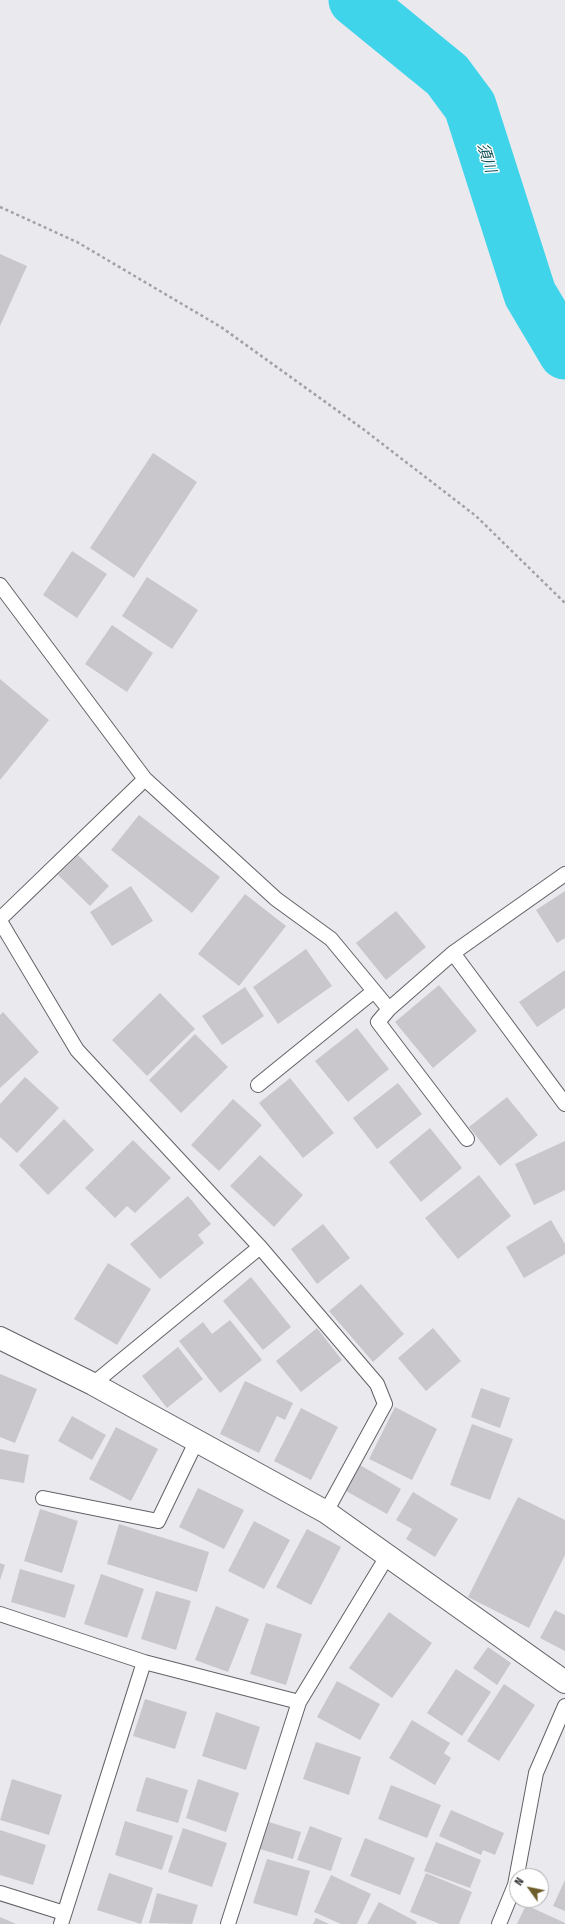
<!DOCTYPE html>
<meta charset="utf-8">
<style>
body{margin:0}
#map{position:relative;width:565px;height:1924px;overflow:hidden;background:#eae9ee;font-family:"Fira Sans Condensed",sans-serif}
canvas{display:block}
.north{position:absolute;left:509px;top:1868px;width:40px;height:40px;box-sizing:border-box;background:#fff;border:1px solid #b0b0b1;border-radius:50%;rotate:303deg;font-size:11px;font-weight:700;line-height:16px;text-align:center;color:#3a3a3c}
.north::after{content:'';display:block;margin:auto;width:14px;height:18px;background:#6e5e2c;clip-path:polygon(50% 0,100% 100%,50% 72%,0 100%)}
</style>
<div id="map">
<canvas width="565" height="1924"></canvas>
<div class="north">N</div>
</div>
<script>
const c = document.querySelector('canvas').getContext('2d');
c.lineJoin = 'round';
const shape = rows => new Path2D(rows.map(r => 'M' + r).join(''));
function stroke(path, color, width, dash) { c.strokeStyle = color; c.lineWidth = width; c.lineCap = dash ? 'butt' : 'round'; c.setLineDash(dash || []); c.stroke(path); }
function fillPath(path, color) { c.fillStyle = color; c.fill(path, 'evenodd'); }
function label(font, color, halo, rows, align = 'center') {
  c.font = font + ' "Fira Sans Condensed","Noto Sans JP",sans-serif'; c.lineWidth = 3; c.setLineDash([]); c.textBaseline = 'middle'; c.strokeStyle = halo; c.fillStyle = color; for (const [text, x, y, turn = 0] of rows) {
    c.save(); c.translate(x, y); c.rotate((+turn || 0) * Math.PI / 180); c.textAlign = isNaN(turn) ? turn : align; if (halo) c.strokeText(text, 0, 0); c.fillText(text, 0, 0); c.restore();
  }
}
const river = shape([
 [355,0,447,75,470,106,530,294,565,353]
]);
const building = shape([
 [0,254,27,266,0,326],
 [153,453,197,482,134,578,90,548],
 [72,551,107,574,77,618,43,595],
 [147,577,198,610,172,649,122,616],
 [112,625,153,653,127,692,85,664],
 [0,679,49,720,0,780],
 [139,815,220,877,192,913,111,850],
 [78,855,109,886,90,906,58,875],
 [131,886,153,921,112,946,90,912],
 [565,891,565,938,557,943,536,910],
 [245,894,286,926,239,986,198,954],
 [396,911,426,947,386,980,356,943],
 [306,949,332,986,278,1024,253,987],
 [565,970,565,1008,537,1027,519,1002],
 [439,985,477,1031,433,1068,395,1022],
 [245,987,264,1016,222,1045,202,1016],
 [160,993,195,1029,147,1076,112,1040],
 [3,1012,39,1052,0,1088,0,1015],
 [357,1028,389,1069,348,1102,315,1061],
 [195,1034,228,1067,181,1113,149,1080],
 [25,1077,59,1108,17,1153,0,1137,0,1104],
 [290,1078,334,1133,303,1158,259,1103],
 [398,1083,422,1114,377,1149,353,1118],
 [507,1097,538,1135,500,1166,469,1127],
 [233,1099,262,1125,219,1171,191,1145],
 [64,1119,94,1150,48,1195,19,1165],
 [430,1128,462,1168,421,1202,389,1162],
 [133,1140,171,1178,135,1213,127,1206,115,1218,85,1188],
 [565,1141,565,1190,534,1205,515,1164],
 [260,1155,303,1195,274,1227,230,1186],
 [479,1175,511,1216,458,1259,425,1218],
 [188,1196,211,1224,198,1235,204,1243,160,1279,130,1244],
 [551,1220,565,1244,565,1254,524,1278,506,1247],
 [323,1224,350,1258,317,1284,291,1249],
 [108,1263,151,1289,117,1345,74,1319],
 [251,1277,291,1327,263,1350,223,1301],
 [361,1284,404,1334,373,1362,329,1311],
 [230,1320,262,1360,220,1393,179,1341,203,1322,212,1334],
 [317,1328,342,1360,301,1392,276,1361],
 [433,1328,461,1361,426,1391,398,1358],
 [178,1347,203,1379,167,1408,142,1376],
 [0,1374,37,1389,15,1443,0,1437],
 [245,1381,293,1403,285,1420,277,1416,259,1453,220,1434],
 [481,1388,510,1398,500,1428,471,1417],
 [395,1407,437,1429,412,1480,369,1459],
 [301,1408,338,1427,311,1480,274,1461],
 [72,1416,106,1435,92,1460,58,1441],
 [472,1424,513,1439,490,1500,450,1485],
 [116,1427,158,1449,131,1501,89,1479],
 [0,1449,29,1455,24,1483,0,1479],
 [360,1465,401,1489,387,1514,346,1491],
 [198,1488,244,1510,224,1549,179,1527],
 [413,1492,458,1519,435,1557,406,1539,412,1529,396,1520],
 [518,1497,565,1520,565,1555,529,1628,468,1597],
 [40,1509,78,1521,62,1573,24,1561],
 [254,1521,290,1540,264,1589,228,1571],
 [119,1524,209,1552,197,1592,107,1564],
 [307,1529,341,1547,311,1605,276,1587],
 [0,1563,5,1565,0,1580],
 [20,1569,75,1585,65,1618,11,1602],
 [101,1574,144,1589,127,1638,84,1624],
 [156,1591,191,1601,176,1650,141,1639],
 [216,1606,249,1619,228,1672,195,1660],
 [555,1610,565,1615,565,1651,540,1638],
 [389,1612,432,1643,392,1698,349,1668],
 [266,1623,302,1634,286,1685,250,1674],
 [488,1647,511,1663,497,1685,473,1668],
 [456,1669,491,1692,462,1736,427,1713],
 [337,1681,380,1704,360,1740,317,1717],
 [504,1684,535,1705,499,1761,467,1741],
 [145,1699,187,1712,175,1749,133,1736],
 [216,1712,260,1727,246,1770,202,1756],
 [412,1720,450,1743,444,1753,451,1758,435,1785,389,1758],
 [316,1742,361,1757,349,1795,303,1779],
 [146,1777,188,1790,178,1823,136,1811],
 [12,1779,62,1795,49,1835,0,1820],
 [198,1779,239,1793,226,1832,186,1818],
 [391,1785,441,1805,427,1838,378,1819],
 [451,1810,504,1833,495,1855,483,1850,481,1855,439,1836],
 [125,1821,173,1836,162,1870,115,1855],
 [269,1822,301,1832,293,1859,260,1849],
 [310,1826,342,1838,331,1871,297,1860],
 [183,1828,227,1843,212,1887,168,1872],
 [0,1830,46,1845,33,1885,0,1875],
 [365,1838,415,1858,400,1895,350,1876],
 [436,1842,481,1860,470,1888,424,1871],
 [267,1859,310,1871,297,1916,253,1903],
 [109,1873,153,1888,141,1924,97,1910],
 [426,1873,472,1892,459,1924,440,1924,410,1912],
 [331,1875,371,1894,357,1924,341,1924,314,1912],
 [565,1880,565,1911,553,1906],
 [157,1893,198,1905,192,1924,149,1923],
 [379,1902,417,1922,416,1924,367,1924],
 [526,1905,565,1923,565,1924,517,1924],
 [0,1917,16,1924,0,1924],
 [316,1918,329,1924,313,1924]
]);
const path = shape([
 [0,207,77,242,221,327,363,429,476,516,565,603]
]);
const service = shape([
 [0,585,145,779,0,919],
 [145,779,276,899,331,939,389,1009,453,953,565,874],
 [0,921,77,1050,260,1247,377,1384,385,1404,326,1512],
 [453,953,565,1104],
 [389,1009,378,1022,467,1139],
 [258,1085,374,991],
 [93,1384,260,1247],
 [43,1498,158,1521,196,1442],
 [0,1614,144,1662],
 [0,1893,64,1913],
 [61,1924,144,1662,299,1702],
 [228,1924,299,1702,388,1555],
 [499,1924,515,1885,536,1773,565,1706]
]);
const minor = shape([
 [0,1338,93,1384,326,1512,565,1682]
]);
const waterNames = [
 ["須川",486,158,72]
];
stroke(river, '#3fd4ea', 53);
fillPath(building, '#c9c7cc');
stroke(service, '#636267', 16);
stroke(minor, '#636267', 24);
stroke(path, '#a2a1a5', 2.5, [3, 3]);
stroke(service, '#fff', 14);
stroke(minor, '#fff', 22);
label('italic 15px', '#125059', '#fff', waterNames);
</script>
